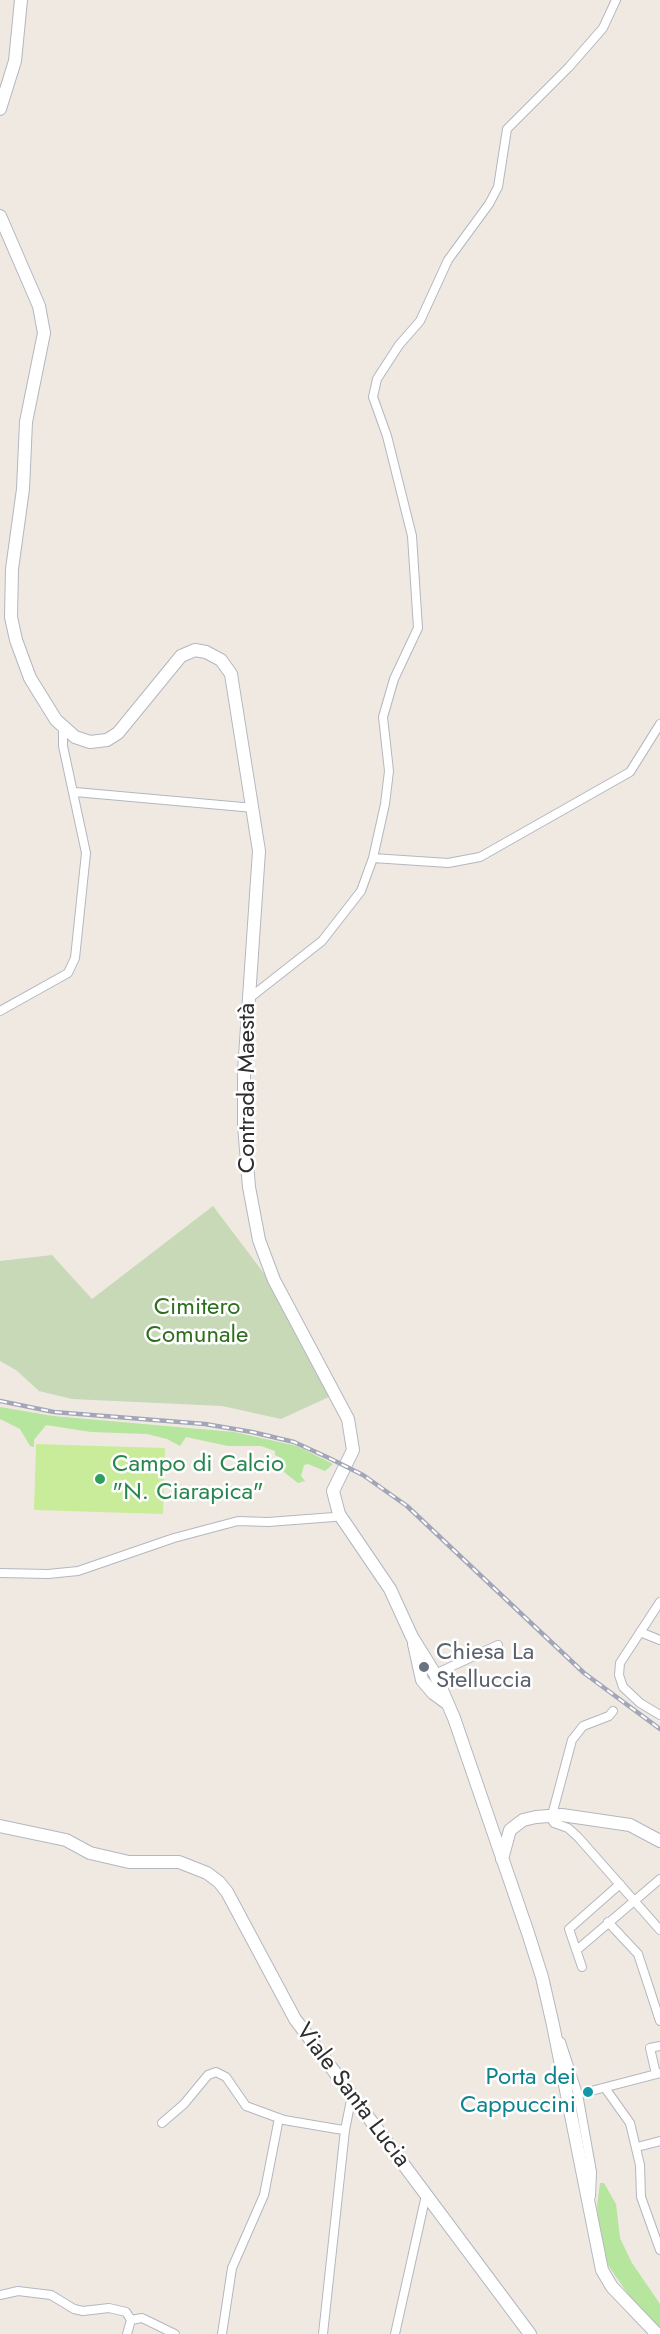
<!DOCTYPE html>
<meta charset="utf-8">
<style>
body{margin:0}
canvas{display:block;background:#efe9e1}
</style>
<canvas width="660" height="2334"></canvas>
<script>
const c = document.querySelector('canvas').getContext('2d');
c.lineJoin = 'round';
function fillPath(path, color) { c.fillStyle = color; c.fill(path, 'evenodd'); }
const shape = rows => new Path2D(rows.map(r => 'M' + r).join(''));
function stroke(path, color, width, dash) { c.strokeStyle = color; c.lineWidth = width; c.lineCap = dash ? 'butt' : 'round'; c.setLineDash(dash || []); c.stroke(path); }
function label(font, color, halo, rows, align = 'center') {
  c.font = font + ' Jost,sans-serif'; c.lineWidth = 5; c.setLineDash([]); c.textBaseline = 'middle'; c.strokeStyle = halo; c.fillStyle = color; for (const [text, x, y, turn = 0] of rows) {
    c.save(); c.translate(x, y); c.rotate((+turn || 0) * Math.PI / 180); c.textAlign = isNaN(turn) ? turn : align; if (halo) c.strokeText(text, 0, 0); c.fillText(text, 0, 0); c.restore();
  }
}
const green = shape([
 [0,1407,53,1416,234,1432,297,1446,333,1464,325,1471,308,1464,304,1465,301,1476,305,1481,298,1483,280,1469,281,1458,275,1455,275,1451,261,1446,228,1446,186,1437,180,1446,167,1439,147,1434,91,1432,46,1425,34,1440,34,1447,30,1446,20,1429,0,1419],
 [600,2183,604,2183,616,2204,620,2238,632,2263,660,2304,660,2329,634,2303,608,2265,600,2236,597,2206]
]);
const cemetery = shape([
 [213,1206,272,1284,331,1396,281,1419,222,1406,72,1399,39,1391,16,1370,0,1361,0,1261,52,1255,92,1299]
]);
const pitch = shape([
 [36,1444,165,1448,163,1514,34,1510]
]);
const street = shape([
 [75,792,254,808],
 [373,858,448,863,480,857,630,772,660,724],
 [247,1000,322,941,361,891,373,858,385,804,389,771,383,717,394,679,418,628,412,536,387,436,373,397,377,379,399,345,420,321,448,260,489,204,498,187,507,129,569,67,603,28,616,0],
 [0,1011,68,973,75,958,86,853,63,746,63,729],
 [0,1573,48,1574,78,1571,174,1538,238,1521,268,1522,334,1517,339,1514],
 [660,1602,620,1663,619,1675,623,1687,640,1703,660,1715],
 [640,1632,660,1640],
 [435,1674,498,1645],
 [549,1815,554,1823,568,1828,578,1837,660,1930],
 [552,1815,572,1740,583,1726,609,1716,613,1711],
 [608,1922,638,1954,660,2021],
 [578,1949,660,1879],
 [582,1967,569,1929,620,1884],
 [561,2042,578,2094,592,2172,591,2196],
 [656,2074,650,2048,660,2046],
 [605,2088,630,2123,640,2165,641,2197,660,2250],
 [591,2091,660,2073],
 [162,2123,184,2104,208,2075,216,2072,226,2077,246,2106,284,2120,337,2129,345,2130,352,2095],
 [637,2147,660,2141],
 [0,2295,18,2291,51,2295,74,2309,83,2311,109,2308,126,2312,131,2320],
 [131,2320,142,2318,175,2334],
 [127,2334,131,2320],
 [222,2334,232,2268,264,2195,279,2118],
 [323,2334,345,2130],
 [395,2334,426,2195]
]);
const secondary = shape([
 [0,109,15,61,21,0],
 [0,216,39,306,44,333,26,422,23,489,12,569,11,617,16,640,30,678,56,720,75,737,90,742,107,740,118,733,181,656,195,650,206,652,221,660,231,674,259,851,244,1071,244,1125,249,1187,259,1240,274,1280,348,1419,353,1450,333,1491,339,1514,390,1589,412,1637,435,1674,454,1718,528,1933,542,1977,553,2025,602,2270,612,2287,657,2334],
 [414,1644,422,1680,433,1693,448,1704],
 [0,1826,66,1840,90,1853,129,1862,179,1862,207,1873,219,1882,227,1892,295,2019,530,2334],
 [502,1859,510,1830,523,1820,536,1817,562,1815,630,1825,660,1841]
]);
const rail = shape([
 [0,1401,54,1412,205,1424,252,1432,294,1442,329,1458,363,1475,407,1506,584,1673,660,1729]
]);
const markers = [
 [100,1479,6,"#2e9e5b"],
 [424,1667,6,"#6b7280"],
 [588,2092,6,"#0f9aa8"]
];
const streetNames = [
 ["Contrada Maestà",248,1088,-90],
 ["Viale Santa Lucia",352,2096,53]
];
const parkNames = [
 ["Cimitero",197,1308],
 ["Comunale",197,1336]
];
const leisureNames = [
 ["Campo di Calcio",112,1465],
 ["\"N. Ciarapica\"",112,1493]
];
const worshipNames = [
 ["Chiesa La",436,1653],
 ["Stelluccia",436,1681]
];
const cultureNames = [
 ["Porta dei",576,2078],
 ["Cappuccini",576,2106]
];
fillPath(green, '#b6e59e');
fillPath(cemetery, '#c8d9b8');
fillPath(pitch, '#c9ec9a');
stroke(street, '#b4b7c1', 10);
stroke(secondary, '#b4b7c1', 14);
stroke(street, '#fff', 8);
stroke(secondary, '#fff', 12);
stroke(rail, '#a3a6b8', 4.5);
stroke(rail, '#fff', 2, [7]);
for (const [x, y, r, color] of markers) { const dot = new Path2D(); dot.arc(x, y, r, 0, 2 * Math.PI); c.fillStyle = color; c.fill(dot); stroke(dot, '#fff', 2); }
label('24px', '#2e2e2e', '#fff', streetNames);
label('24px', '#2c6e1b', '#fff', parkNames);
label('24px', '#27864d', '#fff', leisureNames, 'left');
label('24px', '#5b616d', '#fff', worshipNames, 'left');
label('24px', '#0d838f', '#fff', cultureNames, 'right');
</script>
